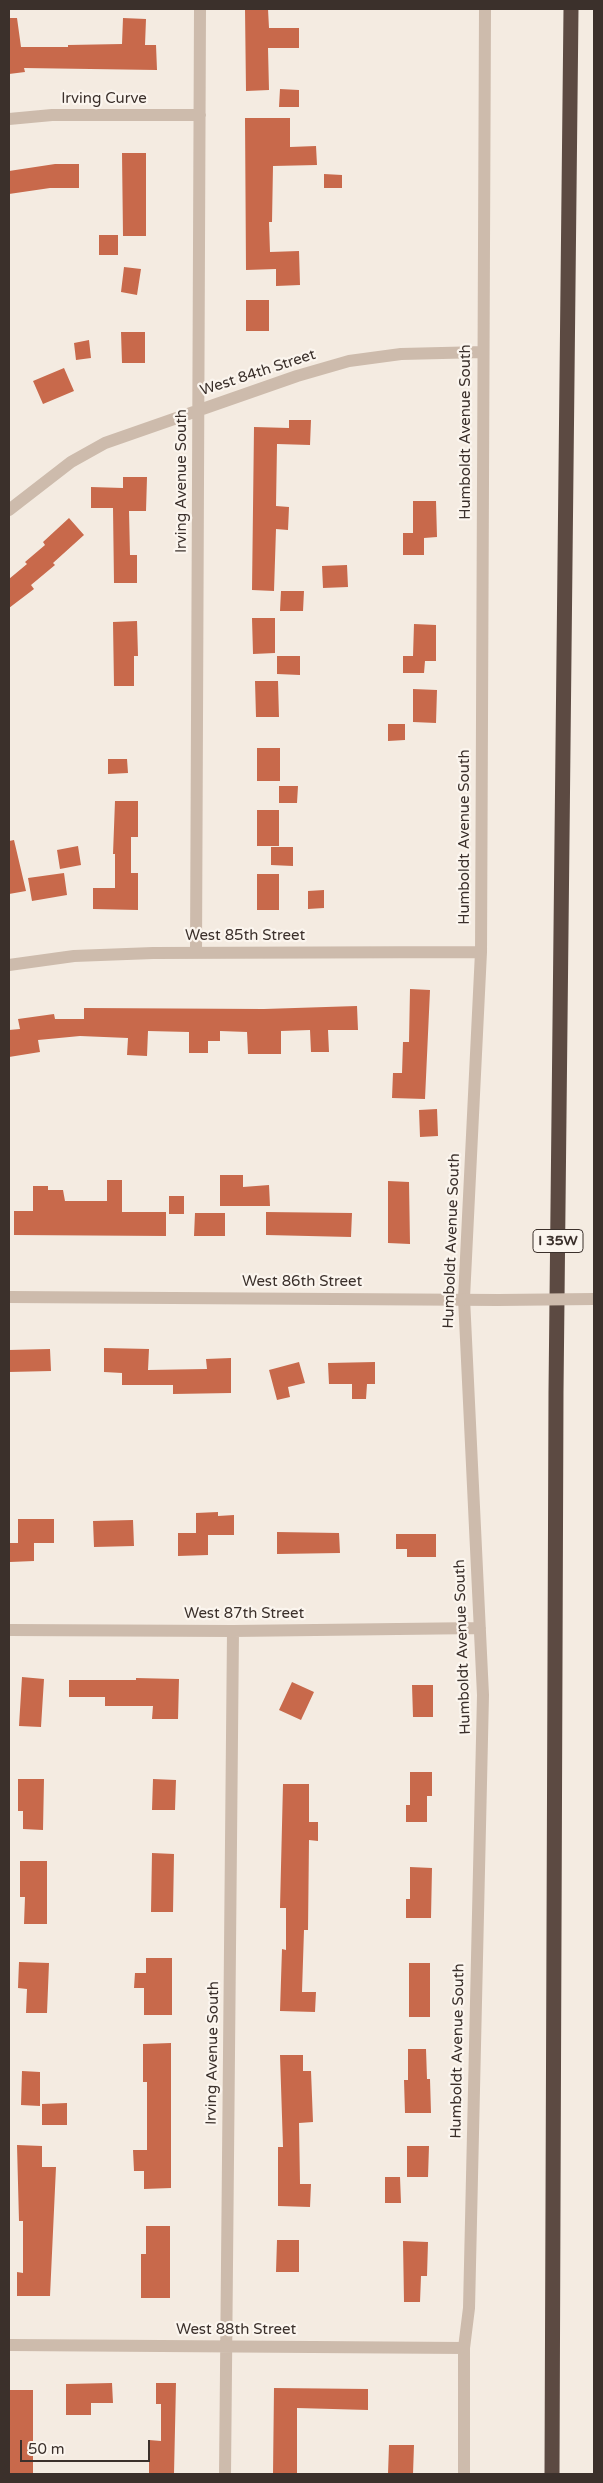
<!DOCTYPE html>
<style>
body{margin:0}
#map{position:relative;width:603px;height:2483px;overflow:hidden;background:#f4ebe1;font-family:"Varela Round",sans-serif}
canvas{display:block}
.frame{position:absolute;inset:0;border:10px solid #3b302b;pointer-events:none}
.scale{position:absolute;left:20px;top:2440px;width:130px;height:22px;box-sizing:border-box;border:2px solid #3b302b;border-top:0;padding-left:6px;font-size:15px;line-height:18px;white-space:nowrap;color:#3b302b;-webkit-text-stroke:4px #fbf5ee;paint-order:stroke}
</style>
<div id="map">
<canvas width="603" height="2483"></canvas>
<div class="frame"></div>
<div class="scale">50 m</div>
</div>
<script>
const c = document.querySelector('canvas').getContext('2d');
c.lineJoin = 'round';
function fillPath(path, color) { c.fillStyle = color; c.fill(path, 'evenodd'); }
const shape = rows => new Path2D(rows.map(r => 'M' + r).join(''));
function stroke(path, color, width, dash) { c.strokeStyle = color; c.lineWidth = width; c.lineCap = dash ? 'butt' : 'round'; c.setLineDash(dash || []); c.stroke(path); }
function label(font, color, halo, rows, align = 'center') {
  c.font = font + ' "Varela Round",sans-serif'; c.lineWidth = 4.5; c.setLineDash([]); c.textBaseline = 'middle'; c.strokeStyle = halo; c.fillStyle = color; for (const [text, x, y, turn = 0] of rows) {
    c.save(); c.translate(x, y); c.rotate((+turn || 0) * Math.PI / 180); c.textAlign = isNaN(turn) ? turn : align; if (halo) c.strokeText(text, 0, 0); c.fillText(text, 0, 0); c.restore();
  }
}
const building = shape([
 [245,9,268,9,269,28,299,28,299,48,268,48,269,90,246,91],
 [9,18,17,18,21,47,68,47,68,45,122,44,123,18,146,19,145,45,156,45,157,70,24,68,25,72,9,74],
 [280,89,299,90,299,107,279,107],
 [245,118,290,118,290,147,316,146,317,165,273,166,272,222,269,222,270,252,299,251,300,285,276,286,276,269,246,270],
 [122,153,146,153,146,236,123,236],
 [55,164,79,164,79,188,50,188,9,194,9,171],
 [324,174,342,175,342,188,324,188],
 [99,235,118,235,118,255,99,255],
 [124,267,141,269,137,295,121,292],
 [246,300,269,300,269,331,246,331],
 [121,332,145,332,145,363,122,363],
 [89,340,91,358,76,360,74,343],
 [64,368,74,391,43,404,33,381],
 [289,420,311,420,310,445,277,444,276,506,289,507,288,530,276,529,274,591,252,590,254,427,289,428],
 [123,477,147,477,146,511,129,511,130,555,137,555,137,583,114,583,113,508,91,508,91,487,123,488],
 [413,501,436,501,437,537,424,538,424,555,403,555,403,533,413,533],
 [69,518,84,535,53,563,55,565,31,585,34,589,9,608,9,579,27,564,25,562,45,545,43,542],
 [347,565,348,587,323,588,322,566],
 [281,591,304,591,303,611,280,611],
 [252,618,275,618,275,653,253,654],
 [137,621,138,656,134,656,134,686,114,686,113,622],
 [414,624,436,625,436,661,425,661,424,673,403,673,403,656,413,656],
 [277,656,300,656,300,675,277,674],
 [255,681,278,681,279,717,256,717],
 [413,689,437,690,436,723,413,722],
 [388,724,405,724,405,740,388,741],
 [257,748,280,748,280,781,257,781],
 [108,759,127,759,128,773,108,774],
 [279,786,298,786,297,803,279,803],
 [115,801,138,801,138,837,131,837,131,873,138,873,138,910,93,909,93,888,115,888,115,854,113,854],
 [257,810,279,810,279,846,257,846],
 [14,840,26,891,9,894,9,841],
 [78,846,81,865,60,869,57,850],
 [271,847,293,847,293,866,271,865],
 [64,873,67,895,32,901,28,878],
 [257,874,279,874,279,910,257,910],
 [324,890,324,908,308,909,308,891],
 [410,989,430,990,425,1099,392,1098,393,1073,402,1073,403,1042,409,1042],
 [357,1006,358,1030,328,1030,329,1052,311,1052,310,1030,281,1031,281,1054,248,1054,247,1032,220,1031,220,1041,208,1041,208,1053,189,1053,189,1032,148,1031,147,1056,127,1055,128,1038,80,1036,38,1040,40,1052,9,1057,9,1030,20,1029,18,1019,54,1014,55,1019,84,1019,84,1008,264,1009],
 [437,1109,438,1136,420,1137,419,1110],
 [220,1175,243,1175,243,1187,269,1185,270,1206,220,1206],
 [107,1180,122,1180,122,1212,166,1212,166,1236,14,1235,14,1211,33,1211,33,1186,48,1186,48,1190,63,1190,65,1201,107,1201],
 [388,1181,409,1182,410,1244,388,1243],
 [169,1196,184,1196,184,1214,169,1214],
 [266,1212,352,1213,351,1237,266,1235],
 [195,1213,225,1213,225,1236,194,1236],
 [104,1348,149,1349,148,1370,207,1369,206,1359,231,1358,231,1393,173,1394,173,1385,122,1385,122,1373,104,1372],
 [50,1349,51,1371,9,1372,9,1350],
 [299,1362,305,1383,288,1387,290,1397,277,1400,269,1370],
 [375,1362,375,1384,367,1384,366,1399,352,1399,352,1384,329,1384,328,1363],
 [218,1512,218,1516,234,1515,234,1535,208,1535,208,1555,178,1556,178,1533,196,1533,196,1513],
 [18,1519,54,1519,54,1543,34,1543,34,1561,10,1562,10,1543,18,1543],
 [133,1520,134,1546,94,1547,93,1521],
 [277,1532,339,1533,340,1553,277,1554],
 [396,1534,436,1534,436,1557,407,1557,407,1549,396,1549],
 [22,1677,44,1679,41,1727,19,1726],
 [136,1678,179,1679,178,1719,152,1719,153,1706,105,1706,105,1697,69,1697,69,1680,136,1680],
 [292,1682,314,1692,301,1720,279,1710],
 [412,1685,433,1685,433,1717,413,1717],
 [410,1772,432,1772,432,1796,427,1796,427,1822,406,1822,406,1805,410,1805],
 [18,1779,44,1779,43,1830,23,1829,23,1811,18,1811],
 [153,1779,176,1780,175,1810,152,1810],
 [283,1784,309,1784,309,1822,318,1822,318,1841,309,1840,308,1930,304,1930,302,1992,316,1992,315,2012,280,2011,282,1949,286,1950,286,1908,280,1908],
 [152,1853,174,1854,173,1912,151,1912],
 [20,1861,47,1861,47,1924,24,1924,25,1897,20,1897],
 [410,1867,432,1868,431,1918,406,1918,406,1899,410,1899],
 [146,1958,172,1958,172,2015,144,2015,144,1988,134,1988,135,1973,146,1973],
 [19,1962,49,1963,47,2013,26,2013,27,1989,18,1988],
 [409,1963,430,1963,430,2017,409,2017],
 [171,2043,171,2188,144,2189,144,2171,134,2171,133,2150,147,2150,147,2082,143,2082,143,2044],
 [408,2049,426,2049,427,2079,430,2079,431,2113,405,2113,404,2080,408,2080],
 [280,2055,303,2055,303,2071,311,2071,313,2122,299,2123,300,2184,311,2184,310,2207,278,2206,278,2147,283,2147],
 [22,2071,40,2072,40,2106,21,2105],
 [67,2103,67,2125,42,2125,42,2104],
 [17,2145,42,2146,42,2167,56,2167,50,2296,17,2296,17,2272,23,2273,23,2221,19,2221],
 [407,2146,429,2146,428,2177,407,2177],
 [385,2177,400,2177,401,2203,385,2203],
 [146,2226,170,2226,170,2298,141,2298,141,2254,146,2254],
 [277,2240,299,2240,299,2272,276,2272],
 [403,2241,428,2242,427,2276,421,2276,420,2302,404,2302],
 [112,2383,113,2403,91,2403,91,2415,66,2415,66,2384],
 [156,2383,176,2383,174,2474,149,2474,149,2440,161,2441,161,2404,156,2404],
 [274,2388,368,2389,368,2410,297,2408,297,2474,273,2474],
 [10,2390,33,2390,33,2474,10,2474],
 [389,2445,414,2445,413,2474,388,2474]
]);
const minor = shape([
 [9,119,52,115,200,115],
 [9,510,71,462,105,443,297,376,349,361,401,354,483,352],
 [196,953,200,9],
 [9,965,74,956,153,953,481,952],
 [9,1630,233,1631,480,1628],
 [9,2345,464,2348],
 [225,2474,233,1631],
 [464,2474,464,2348,469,2308,483,1695,464,1298,481,952,485,9]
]);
const tertiary = shape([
 [9,1297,498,1300]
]);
const motorway = shape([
 [552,2474,556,1391,571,9]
]);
const tertiaryBridge = shape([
 [498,1300,594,1299]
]);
const shields = [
 [558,1241,50]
];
const shieldNames = [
 ["I 35W",558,1241]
];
const streetNames = [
 ["Irving Curve",104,99],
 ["West 84th Street",258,373,-18],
 ["Humboldt Avenue South",466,432,-90],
 ["Irving Avenue South",182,481,-90],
 ["Humboldt Avenue South",465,837,-90],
 ["West 85th Street",245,936],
 ["Humboldt Avenue South",452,1241,-88],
 ["West 86th Street",302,1282],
 ["West 87th Street",244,1614],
 ["Humboldt Avenue South",463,1647,-92],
 ["Humboldt Avenue South",458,2051,-89],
 ["Irving Avenue South",213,2053,-89],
 ["West 88th Street",236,2330]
];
fillPath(building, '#c8694b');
stroke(minor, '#cdbbac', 12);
stroke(tertiary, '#cdbbac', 12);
stroke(motorway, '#5c4a42', 15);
stroke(tertiaryBridge, '#cdbbac', 12);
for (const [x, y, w] of shields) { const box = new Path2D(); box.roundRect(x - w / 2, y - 11.5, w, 23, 4); c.fillStyle = '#fbf5ee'; c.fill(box); stroke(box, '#3b302b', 1); }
label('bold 14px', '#3b302b', null, shieldNames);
label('15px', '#3b302b', '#fbf5ee', streetNames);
</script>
